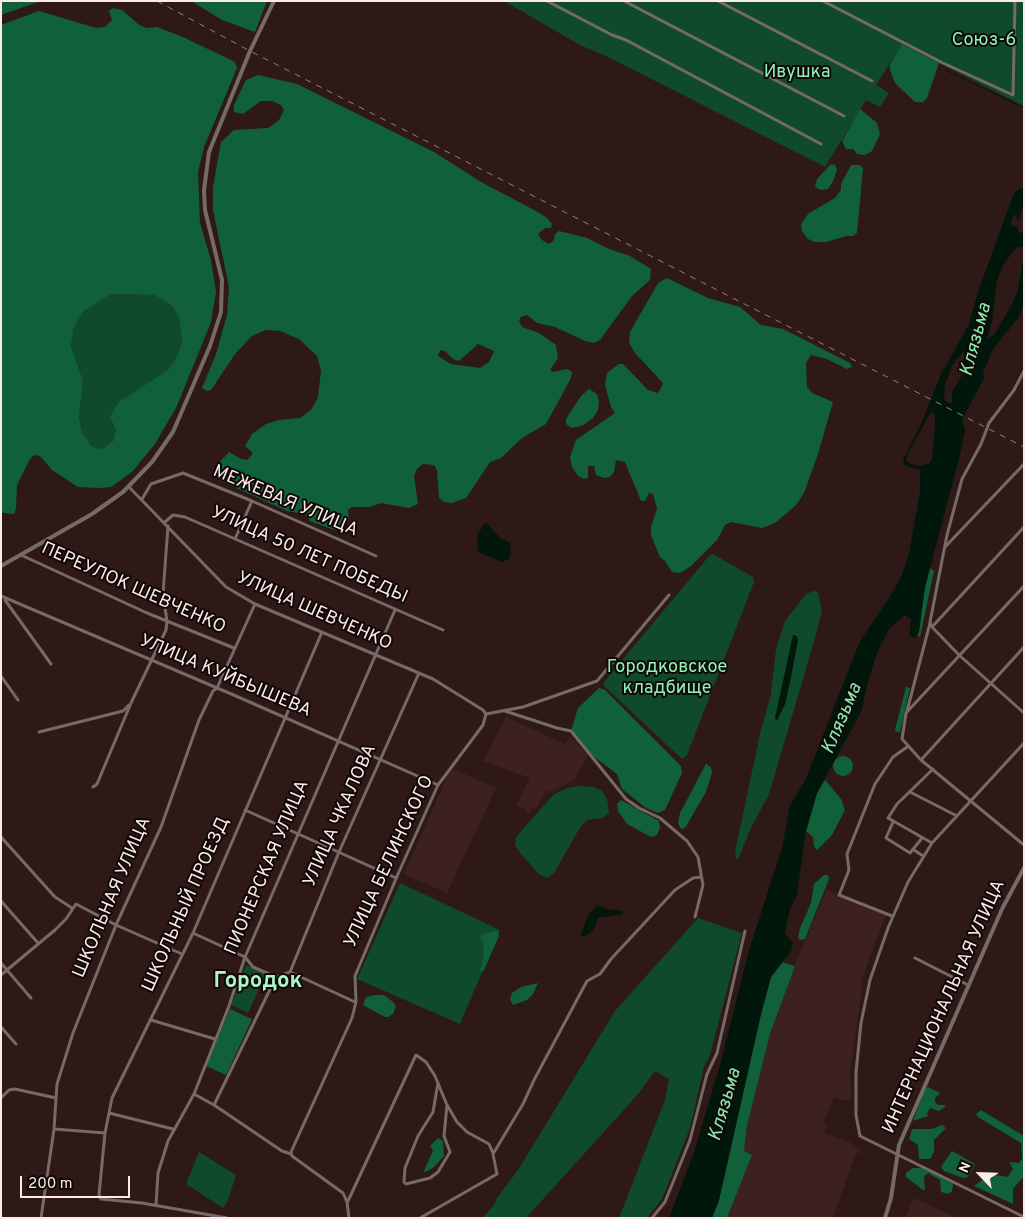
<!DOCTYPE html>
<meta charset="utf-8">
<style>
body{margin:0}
#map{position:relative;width:1025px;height:1219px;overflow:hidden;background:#2f1917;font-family:Overpass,sans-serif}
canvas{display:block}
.frame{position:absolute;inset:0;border:2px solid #faeae8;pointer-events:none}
.north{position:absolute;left:955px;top:1149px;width:50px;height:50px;-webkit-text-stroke:4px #100706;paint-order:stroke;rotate:294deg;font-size:14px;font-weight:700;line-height:20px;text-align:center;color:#faeae8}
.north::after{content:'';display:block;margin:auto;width:18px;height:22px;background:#faeae8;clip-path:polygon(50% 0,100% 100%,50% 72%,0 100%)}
.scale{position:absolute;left:20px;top:1176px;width:110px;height:22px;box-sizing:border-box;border:2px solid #faeae8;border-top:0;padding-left:6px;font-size:15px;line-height:18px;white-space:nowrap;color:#faeae8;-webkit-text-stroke:4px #100706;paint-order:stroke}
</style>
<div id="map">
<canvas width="1025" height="1219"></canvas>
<div class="frame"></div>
<div class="north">N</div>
<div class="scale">200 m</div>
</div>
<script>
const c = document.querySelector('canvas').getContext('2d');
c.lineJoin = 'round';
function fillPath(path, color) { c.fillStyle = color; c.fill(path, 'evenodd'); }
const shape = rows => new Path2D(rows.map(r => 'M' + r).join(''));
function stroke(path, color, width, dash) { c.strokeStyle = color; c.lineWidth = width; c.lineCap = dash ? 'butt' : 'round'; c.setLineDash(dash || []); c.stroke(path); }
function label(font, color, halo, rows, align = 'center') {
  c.font = font + ' Overpass,sans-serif'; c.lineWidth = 4; c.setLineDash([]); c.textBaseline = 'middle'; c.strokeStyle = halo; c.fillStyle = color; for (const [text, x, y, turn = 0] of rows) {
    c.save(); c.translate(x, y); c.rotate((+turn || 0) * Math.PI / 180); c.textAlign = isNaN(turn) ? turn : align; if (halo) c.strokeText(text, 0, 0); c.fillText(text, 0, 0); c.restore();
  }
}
const built = shape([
 [506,717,565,744,570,736,588,755,574,780,551,792,546,790,536,808,533,807,529,814,525,812,526,809,516,805,530,778,483,761],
 [451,768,496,788,447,893,404,874],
 [827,890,854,904,886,915,861,981,863,983,850,1072,851,1098,845,1101,834,1097,825,1119,824,1125,827,1126,824,1133,851,1143,861,1150,860,1153,856,1153,833,1218,727,1218,752,1155,744,1151,747,1126,770,1034,800,952],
 [913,1198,954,1216,958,1218,905,1218]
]);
const green = shape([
 [504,1,1024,2,1024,106,902,44,876,85,889,93,880,107,866,100,825,167,606,56,582,46],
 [111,294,154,295,171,305,179,317,182,342,177,356,168,370,110,417,116,430,113,441,102,449,91,446,82,432,79,417,83,380,71,346,74,327,84,311],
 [713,554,753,577,754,582,687,755,682,759,604,686,604,682,709,556],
 [814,591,818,592,822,611,813,645,769,794,751,828,738,859,736,858,735,852,760,734,771,694,776,649,785,621,806,594],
 [583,786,593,787,602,791,607,799,609,813,603,818,587,820,581,826,554,873,547,878,539,874,521,854,515,845,516,837,554,794,571,787],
 [400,883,500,930,460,1024,357,979],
 [698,918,742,933,710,1055,704,1067,690,1128,662,1199,647,1218,619,1218,665,1100,669,1079,655,1071,639,1093,526,1218,482,1218,494,1205,497,1198,518,1170,615,1011],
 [246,965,266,974,261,986,241,977],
 [241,981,259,989,248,1013,231,1005],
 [199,1152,236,1175,228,1200,223,1208,186,1184]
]);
const forest = shape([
 [1,1,41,1,1,15],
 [191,1,267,1,255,32,222,20],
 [113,8,122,10,138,24,146,28,157,27,185,38,235,62,237,68,204,147,198,172,200,223,211,260,216,292,211,322,177,406,155,444,132,472,111,487,99,488,78,487,52,470,40,456,34,455,30,459,17,485,16,509,14,514,4,513,1,512,1,25,39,11,96,28,105,27,112,20,109,11],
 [111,294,154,295,171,305,179,317,182,342,177,356,168,370,119,402,110,417,116,430,113,441,102,449,91,446,82,432,79,417,83,380,71,346,74,327,84,311],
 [902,44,939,63,927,98,923,102,915,102,895,83,890,70,890,64],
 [258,75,297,84,434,152,481,182,536,211,547,218,552,224,551,228,545,228,538,234,542,240,549,244,554,240,555,234,559,231,587,238,609,249,630,256,651,269,650,280,632,296,600,340,594,343,585,341,555,327,537,323,527,315,521,317,519,320,522,327,539,333,556,345,558,358,550,370,553,372,567,369,572,372,571,378,546,424,522,438,501,458,490,462,466,498,452,503,444,502,439,498,437,470,434,465,423,464,417,469,414,476,418,504,409,508,381,503,370,507,352,507,348,510,349,517,344,526,334,530,310,521,304,510,299,513,287,511,217,479,216,473,220,462,229,452,241,459,247,460,252,455,252,452,245,446,252,434,266,424,279,420,300,418,311,410,318,397,321,371,317,356,299,339,280,331,266,330,252,336,235,354,211,390,207,391,202,388,216,354,227,315,229,287,213,210,213,187,221,142,234,130,268,128,279,120,284,110,281,105,272,101,261,101,243,114,234,112,234,105,246,80],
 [478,344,494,351,489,362,480,368,451,364,438,356,440,350,445,351,453,359,459,361],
 [860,109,877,123,880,134,872,151,865,155,857,154,853,149,846,149,842,141],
 [831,164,835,165,837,170,833,181,828,189,821,190,815,187,817,179],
 [851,165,859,165,863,168,857,233,853,236,846,236,826,242,815,242,808,239,802,231,801,224,808,214,835,198,841,190,841,184],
 [667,278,708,298,740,307,761,325,783,329,850,363,852,367,847,369,827,359,811,355,806,363,807,387,812,393,833,402,817,457,804,493,796,505,775,523,762,528,731,522,725,525,717,540,691,566,680,573,672,572,665,561,660,557,651,535,651,527,657,509,653,494,649,493,645,501,641,501,625,462,616,460,614,472,610,477,604,478,596,475,594,466,588,466,588,478,584,479,578,476,572,467,570,457,576,440,615,413,611,407,605,385,607,373,619,364,623,364,648,390,657,393,660,390,663,383,635,353,629,343,630,332,658,283],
 [589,389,597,394,599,402,598,410,593,418,582,426,571,428,566,424,566,419,581,396],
 [930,568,934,571,920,637,918,636,925,587],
 [906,687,910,688,900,732,897,732,895,730],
 [599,688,605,690,681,766,682,773,665,810,658,813,646,808,622,789,617,774,589,753,571,731,578,708],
 '833 766a10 10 0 1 1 20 0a10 10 0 1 1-20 0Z',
 [706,764,711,767,712,773,706,792,685,828,681,829,678,823,680,813],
 [825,780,841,799,845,810,832,835,817,850,814,846,813,837,806,831,817,793],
 [621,800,659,821,660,828,657,835,651,837,627,824,618,811,617,804],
 [824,875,828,875,829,879,805,939,800,940,798,937,800,928,811,903,814,884],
 [494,931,498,931,499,936,484,970,480,973,484,954,483,943,480,938,482,935],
 [782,962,795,966,770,1034,747,1126,744,1151,752,1155,727,1218,712,1218,719,1200,761,1014,771,977],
 [538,983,533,994,527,1000,513,1005,510,999,512,993,521,987],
 [375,995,384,995,393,1002,396,1006,393,1014,388,1017,385,1017,363,1005,366,997],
 [230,1009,252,1019,226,1075,206,1066],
 [928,1087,940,1093,935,1098,935,1102,938,1105,945,1105,945,1107,939,1111,930,1108,927,1113,928,1116,913,1121,925,1089],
 [981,1110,1024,1136,1024,1176,1013,1189,1013,1204,974,1186,990,1174,1008,1177,1013,1169,1009,1162,1019,1163,1022,1159,1021,1143,978,1117,976,1114],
 [942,1125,946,1128,934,1140,934,1152,930,1159,919,1159,918,1145,909,1139,912,1129,932,1129],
 [438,1138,443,1141,444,1156,433,1168,423,1173,433,1151,430,1146],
 [952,1151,975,1164,968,1177,963,1178,944,1171,941,1167],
 [913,1168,922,1168,933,1173,953,1184,952,1191,948,1194,941,1192,940,1180,928,1173,924,1177,925,1190,923,1190,906,1177,906,1173]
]);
const water = shape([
 [1024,187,1024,202,1019,219,1017,220,1016,215,1014,215,1011,222,1012,226,1018,227,1019,232,1024,234,1024,247,1019,247,1014,250,1002,267,997,281,992,322,987,339,994,335,1012,304,1017,293,1024,255,1024,305,1019,317,993,349,983,373,984,378,962,420,965,430,960,455,925,587,919,632,914,638,909,635,911,619,905,615,889,629,877,653,867,685,862,710,817,793,806,831,797,895,790,909,785,933,793,943,791,951,771,977,761,1014,719,1200,712,1218,669,1218,694,1152,720,1065,749,950,782,848,790,805,805,781,860,641,887,601,901,577,909,554,920,491,920,470,904,465,903,460,921,424,941,374,968,326,979,289,1014,193],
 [964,350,964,372,952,392,952,403,949,403,944,400,945,385,952,366],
 [931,412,935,416,935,424,932,460,928,464,920,466,910,464,906,460,908,453],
 [485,523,488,524,499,537,510,543,511,552,509,559,502,562,478,552,477,535],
 [793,635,797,636,798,641,790,682,785,704,777,721,775,718],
 [598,905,607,909,623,911,622,914,598,918,593,931,583,937,581,934,588,915]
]);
const stream = shape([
 [944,69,1024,108]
]);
const minor = shape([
 [547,1,612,35,626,40,821,144],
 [624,1,844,116],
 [718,1,872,81],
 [823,1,943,63,1013,95,1015,1],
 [1024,371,1014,390,989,423,981,444,962,479,947,535,930,622,932,627,959,655,1024,713],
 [129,487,226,587,255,604,433,679,483,710,486,714],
 [142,499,151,484,183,473,252,501,376,556],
 [165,522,173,515,185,517,443,630],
 [235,539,252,501],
 [945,547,1024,464],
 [21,555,147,613,234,648],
 [1024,586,906,713,902,739,921,760,1024,845],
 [1,596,236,696,438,785],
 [5,600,51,664],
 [932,627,1024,527],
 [1,676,18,700],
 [505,711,557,728,571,731,626,799,639,808,660,818,687,841,698,857,703,885,695,917],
 [907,711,930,623],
 [486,714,523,707,597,681,669,595],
 [39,732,123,711,129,705],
 [1024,743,932,843,908,882,888,928,870,980,861,1023,856,1072,856,1115,860,1136,1024,1217],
 [921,760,1024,647],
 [93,787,97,784,131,703,166,630,167,621,163,594,168,526],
 [910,792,957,816],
 [245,810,396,878],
 [893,822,886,838,910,853,922,838],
 [1,837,55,897,72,908],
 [932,843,888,818,897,804,933,769],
 [914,850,923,856],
 [1,901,38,943],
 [892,916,839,895,849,870,847,854,875,784,893,757,907,747],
 [193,933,245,957,253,967,276,977],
 [915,958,968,985],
 [1,963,31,998],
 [290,972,339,852,419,673],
 [1,975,55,930,66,919,76,904,116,925,182,954],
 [151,1020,215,1039],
 [1,1027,16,1044],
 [438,1083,433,1112,418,1136,405,1168,404,1182,406,1184,430,1178,438,1172,450,1152,444,1136,447,1105],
 [194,1094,214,1105,282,1151,291,1154],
 [1,1098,9,1090,15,1089,56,1098],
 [214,1105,276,977,290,972,355,1002],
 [109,1113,173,1129],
 [54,1129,105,1133],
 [348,1201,416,1055,426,1062,435,1076,447,1105,457,1122,467,1132,489,1144,493,1153],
 [156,1205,158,1173,168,1141,194,1094,229,1006,245,957,395,610],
 [41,1218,54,1129,57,1084,73,1033,116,925,161,827,199,720,213,691,217,688,255,604],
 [227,1218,142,1203,101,1199,99,1195,105,1133,112,1098,193,933,322,632],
 [349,1218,347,1202,343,1193,292,1156,291,1152,352,1018,356,1002,355,976,398,874,438,785,483,725,486,714],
 [420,1218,497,1174,493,1154,523,1104,534,1080,587,981,600,974,611,959,675,890,693,878,701,877],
 [652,1218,665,1202,690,1140,707,1074,717,1053,745,931]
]);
const tertiary = shape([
 [1,566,92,514,123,492,152,462,173,432,210,346,221,312,222,280,205,210,204,190,209,152,250,51,274,1],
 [885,1218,891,1198,899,1145,1002,909,1024,868]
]);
const rail = shape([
 [157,1,250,51,1024,447]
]);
const parkNames = [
 ["Союз-6",984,41],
 ["Ивушка",797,73],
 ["Городковское",667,668],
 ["кладбище",667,689]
];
const streetNames = [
 ["МЕЖЕВАЯ УЛИЦА",285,502,23],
 ["УЛИЦА 50 ЛЕТ ПОБЕДЫ",309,556,24],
 ["ПЕРЕУЛОК ШЕВЧЕНКО",133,589,24],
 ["УЛИЦА ШЕВЧЕНКО",314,612,24],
 ["УЛИЦА КУЙБЫШЕВА",225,677,23],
 ["УЛИЦА ЧКАЛОВА",341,816,-66],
 ["УЛИЦА БЕЛИНСКОГО",390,862,-65],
 ["ПИОНЕРСКАЯ УЛИЦА",268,868,-67],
 ["ШКОЛЬНАЯ УЛИЦА",113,898,-67],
 ["ШКОЛЬНЫЙ ПРОЕЗД",187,905,-66],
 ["ИНТЕРНАЦИОНАЛЬНАЯ УЛИЦА",945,1007,-66]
];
const waterNames = [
 ["Клязьма",977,340,-75],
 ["Клязьма",843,719,-67],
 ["Клязьма",726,1105,-74]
];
const districtNames = [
 ["Городок",258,983]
];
fillPath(built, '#3d211f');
fillPath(green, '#0f4a2c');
fillPath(forest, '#10613a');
fillPath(water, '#02170b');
stroke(stream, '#02170b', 1);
stroke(minor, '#766a69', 3);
stroke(tertiary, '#766a69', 4);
stroke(rail, '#93807e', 1, [6, 6]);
label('18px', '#8df3b5', '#100706', parkNames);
label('18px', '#faeae8', '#100706', streetNames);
label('italic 19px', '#86ebaf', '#100706', waterNames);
label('bold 22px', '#aaf6c6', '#100706', districtNames);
</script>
